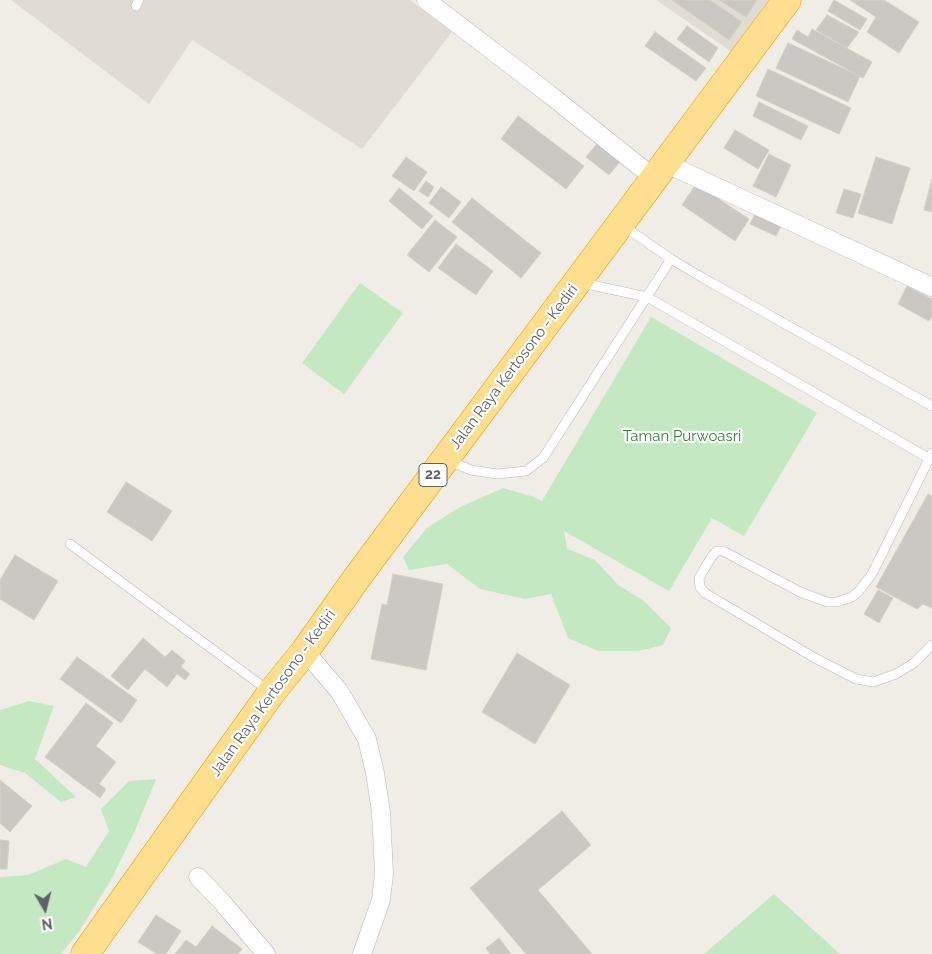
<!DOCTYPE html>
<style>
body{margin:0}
#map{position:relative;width:932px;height:954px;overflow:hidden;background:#f0ede6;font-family:Raleway,sans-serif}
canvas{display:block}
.north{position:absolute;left:20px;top:884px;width:50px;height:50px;-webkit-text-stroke:4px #fff;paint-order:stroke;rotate:172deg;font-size:14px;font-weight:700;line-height:20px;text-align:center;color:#5d6266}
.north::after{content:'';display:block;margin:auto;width:18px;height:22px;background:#5d6266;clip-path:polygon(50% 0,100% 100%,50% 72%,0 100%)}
</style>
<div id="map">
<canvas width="932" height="954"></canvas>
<div class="north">N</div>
</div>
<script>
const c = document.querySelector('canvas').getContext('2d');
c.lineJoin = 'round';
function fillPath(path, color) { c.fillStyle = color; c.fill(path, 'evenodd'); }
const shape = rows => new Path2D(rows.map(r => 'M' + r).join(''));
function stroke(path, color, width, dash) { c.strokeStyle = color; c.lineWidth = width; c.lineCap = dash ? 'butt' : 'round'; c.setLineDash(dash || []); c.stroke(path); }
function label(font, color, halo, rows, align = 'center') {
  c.font = font + ' Raleway,sans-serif'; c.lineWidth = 4.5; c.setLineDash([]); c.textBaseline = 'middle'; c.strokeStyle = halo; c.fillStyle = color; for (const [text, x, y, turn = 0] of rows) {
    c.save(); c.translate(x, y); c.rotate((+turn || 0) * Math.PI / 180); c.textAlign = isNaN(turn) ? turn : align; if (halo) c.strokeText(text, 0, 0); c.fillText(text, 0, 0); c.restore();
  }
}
const education = shape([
 [11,0,410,0,452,32,362,149,192,40,149,104],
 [656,0,768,0,732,52]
]);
const green = shape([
 [360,283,403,313,344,394,302,363],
 [651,317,817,413,744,536,712,518,669,591,564,531,567,549,595,560,618,585,644,601,671,628,663,645,639,651,598,651,568,638,551,594,525,599,480,589,447,564,409,570,403,557,427,528,460,507,503,488,534,497,542,501],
 [29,701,54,706,35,759,76,797,61,802,25,773,0,765,0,710],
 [156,779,134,833,112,878,80,930,61,954,0,954,0,877,28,875,66,859,86,867,109,831,101,809,129,781],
 [774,894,840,954,704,954]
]);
const building = shape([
 [672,0,710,0,742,22,729,40,672,0],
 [719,0,757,0,746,17,719,0],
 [834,0,867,19,860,30,828,11,834,0],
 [850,0,884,0,919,22,899,53,867,32,876,17,850,0],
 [827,15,859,32,847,48,816,30,827,15],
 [687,26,718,48,709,62,677,39,687,26],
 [812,29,872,62,863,78,792,39,797,30,808,37,812,29],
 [655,32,706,68,696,81,645,46,655,32],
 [788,43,860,76,848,102,776,68,788,43],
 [768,69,851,108,839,134,756,96,768,69],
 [759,102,808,126,801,140,753,116,759,102],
 [518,116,584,166,566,189,501,139,518,116],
 [735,130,769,150,758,169,724,148,735,130],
 [600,140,623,158,609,175,586,157,600,140],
 [769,154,791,165,776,197,753,186,769,154],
 [406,157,427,172,414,191,392,176,406,157],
 [876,157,910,168,892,224,858,213,876,157],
 [932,179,932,212,924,210,932,179],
 [426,181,434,187,428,197,419,191,426,181],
 [696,184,749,219,735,241,682,205,696,184],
 [441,187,461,202,449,218,429,203,441,187],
 [399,188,433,216,422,229,389,201,399,188],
 [844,189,861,194,853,218,836,213,844,189],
 [472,198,541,253,521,278,452,222,472,198],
 [755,214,781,226,776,236,750,224,755,214],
 [435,220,457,237,429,272,407,255,435,220],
 [456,244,493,271,476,295,438,268,456,244],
 [907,286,932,299,932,316,929,321,898,304,907,286],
 [126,482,172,511,152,541,107,512,126,482],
 [928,494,932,496,932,608,923,604,917,609,876,587,928,494],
 [15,555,58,581,34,620,0,599,0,580,15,555],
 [393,574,443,584,426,670,371,659,382,604,387,605,393,574],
 [878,590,893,598,879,623,864,614,878,590],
 [143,638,165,657,172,650,185,661,181,667,190,674,185,680,177,674,167,687,145,669,128,690,111,676,143,638],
 [517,653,570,685,535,744,482,712,517,653],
 [77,657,137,700,121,723,60,679,77,657],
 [86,703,113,723,96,746,116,762,99,784,106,789,100,798,45,757,86,703],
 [0,780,32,806,10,832,0,823,0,780],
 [562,811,591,845,538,890,592,954,526,954,470,888,562,811],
 [0,840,9,841,7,869,0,869,0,840],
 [156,915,181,931,166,954,157,954,138,942,156,915],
 [212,926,242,949,238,954,175,954,186,940,196,947,212,926],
 [499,938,511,954,490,954,486,948,499,938]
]);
const lane = shape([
 [136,6,139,0],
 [622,225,671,259,703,278,932,406],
 [582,283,647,297,932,460],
 [932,453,872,574,859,591,852,597,837,602,827,602,800,592,723,551,717,551,712,556,699,578,700,587,705,593,813,657,856,679,873,682,896,674,914,663,932,645],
 [449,461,471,470,497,474,526,471,543,458,671,259],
 [70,544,269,691]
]);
const street = shape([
 [426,0,549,94,654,178],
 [665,163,932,287],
 [305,651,339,691,356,720,367,739,375,773,381,812,384,874,381,900,362,954],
 [198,877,222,902,266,954]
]);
const highway = shape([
 [85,954,271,693,305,651,356,579,787,0]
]);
const shields = [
 [433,475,28]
];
const shieldNames = [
 ["22",433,475]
];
const streetNames = [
 ["Jalan Raya Kertosono - Kediri",514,367,-53],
 ["Jalan Raya Kertosono - Kediri",273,693,-54]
];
const parkNames = [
 ["Taman Purwoasri",682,436]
];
fillPath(education, '#e0dcd4');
fillPath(green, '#c3e8c2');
fillPath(building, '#cbc8c3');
stroke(building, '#d5cfc4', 1);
stroke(lane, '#b6b9bd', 10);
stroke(street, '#b6b9bd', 19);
stroke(highway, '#f6a100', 29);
stroke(lane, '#fff', 9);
stroke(street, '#fff', 18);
stroke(highway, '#fede8f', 28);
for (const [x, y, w] of shields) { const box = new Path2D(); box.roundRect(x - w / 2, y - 11.5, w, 23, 4); c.fillStyle = '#fff'; c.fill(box); stroke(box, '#5d6266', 1); }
label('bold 14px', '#5d6266', null, shieldNames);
label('15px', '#5d6266', '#fff', streetNames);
label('15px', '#348735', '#fff', parkNames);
</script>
